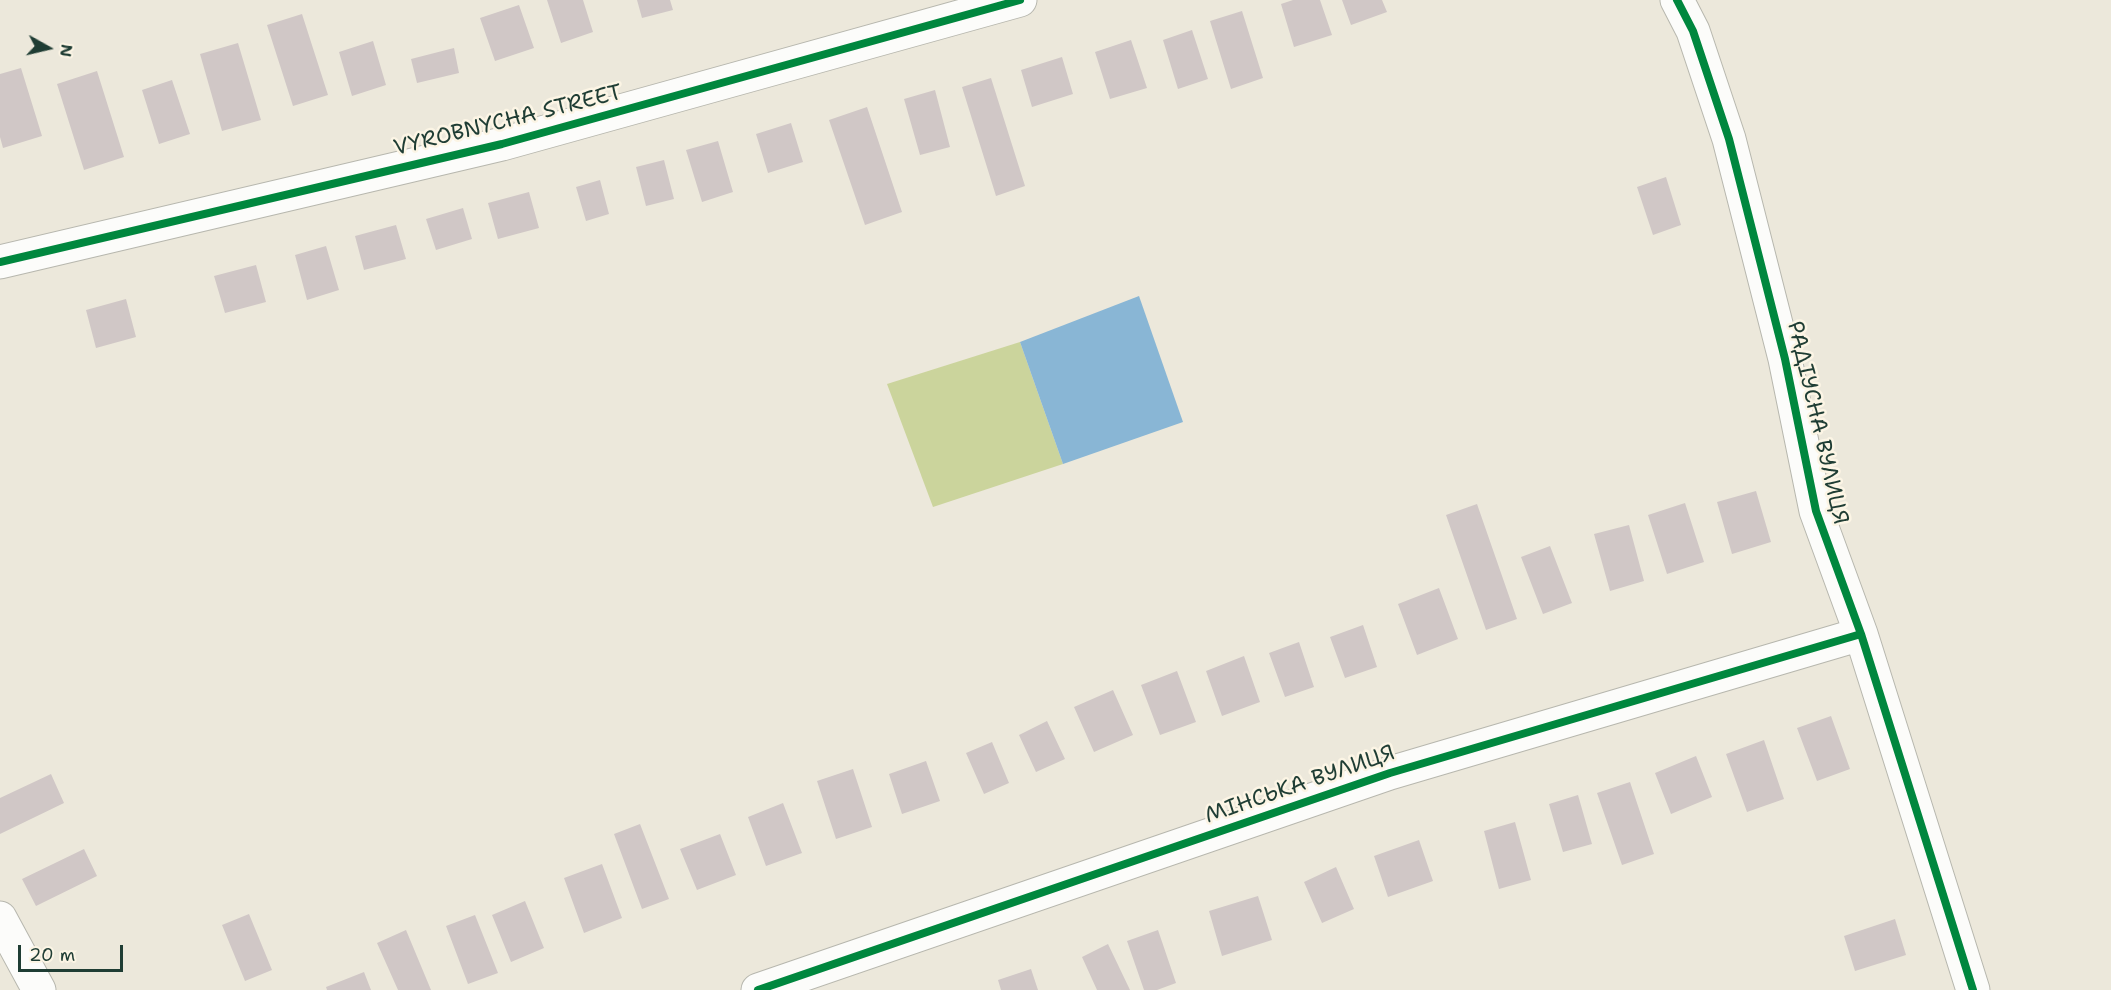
<!DOCTYPE html>
<meta charset="utf-8">
<style>
body{margin:0}
#map{position:relative;width:2111px;height:990px;overflow:hidden;background:#ece8db;font-family:"Shantell Sans",sans-serif}
canvas{display:block}
.north{position:absolute;left:18px;top:18px;width:60px;height:60px;-webkit-text-stroke:4px #fcf5e5;paint-order:stroke;rotate:98deg;font-size:16px;font-weight:700;line-height:24px;text-align:center;color:#1f3d34}
.north::after{content:'';display:block;margin:auto;width:21px;height:27px;background:#1f3d34;clip-path:polygon(50% 0,100% 100%,50% 72%,0 100%)}
.scale{position:absolute;left:18px;top:945px;width:105px;height:27px;box-sizing:border-box;border:3px solid #1f3d34;border-top:0;padding-left:8px;font-size:18px;line-height:21px;white-space:nowrap;color:#1f3d34;-webkit-text-stroke:4px #fcf5e5;paint-order:stroke}
</style>
<div id="map">
<canvas width="2111" height="990"></canvas>
<div class="north">N</div>
<div class="scale">20 m</div>
</div>
<script>
const c = document.querySelector('canvas').getContext('2d');
c.lineJoin = 'round';
function fillPath(path, color) { c.fillStyle = color; c.fill(path, 'evenodd'); }
const shape = rows => new Path2D(rows.map(r => 'M' + r).join(''));
function stroke(path, color, width, dash) { c.strokeStyle = color; c.lineWidth = width; c.lineCap = dash ? 'butt' : 'round'; c.setLineDash(dash || []); c.stroke(path); }
function label(font, color, halo, rows, align = 'center') {
  c.font = font + ' "Shantell Sans",sans-serif'; c.lineWidth = 5; c.setLineDash([]); c.textBaseline = 'middle'; c.strokeStyle = halo; c.fillStyle = color; for (const [text, x, y, turn = 0] of rows) {
    c.save(); c.translate(x, y); c.rotate((+turn || 0) * Math.PI / 180); c.textAlign = isNaN(turn) ? turn : align; if (halo) c.strokeText(text, 0, 0); c.fillText(text, 0, 0); c.restore();
  }
}
const green = shape([
 [1020,342,1063,464,933,507,887,384]
]);
const water = shape([
 [1139,296,1183,422,1063,464,1020,342]
]);
const building = shape([
 [547,0,583,0,593,32,561,43],
 [637,0,670,0,673,10,642,18],
 [1293,0,1320,0,1332,35,1294,47,1281,4],
 [1342,0,1382,0,1387,12,1351,25],
 [519,5,534,48,495,61,480,18],
 [1242,11,1263,78,1231,89,1210,21],
 [302,14,328,95,293,106,267,25],
 [1192,30,1208,79,1178,89,1163,40],
 [1131,40,1147,88,1110,99,1095,52],
 [373,41,386,85,352,96,339,52],
 [238,43,261,120,222,131,200,54],
 [454,48,459,73,417,83,411,59],
 [1062,57,1073,94,1032,107,1021,70],
 [21,68,42,136,3,148,0,137,0,74],
 [97,71,124,157,84,170,57,84],
 [991,78,1025,186,996,196,962,87],
 [172,80,190,134,159,144,142,90],
 [935,90,950,147,920,155,904,99],
 [867,107,902,212,865,225,829,120],
 [791,123,803,162,768,173,756,134],
 [718,141,733,192,702,202,686,150],
 [664,160,674,199,646,206,636,167],
 [1666,177,1681,225,1653,235,1637,187],
 [600,180,609,214,586,221,576,187],
 [529,192,539,228,498,239,488,203],
 [463,208,472,239,436,250,426,219],
 [396,225,406,259,364,270,355,236],
 [326,246,339,290,307,300,295,255],
 [256,265,266,302,225,313,214,276],
 [126,299,136,337,96,348,86,310],
 [1756,491,1771,542,1732,554,1717,502],
 [1685,503,1704,562,1667,574,1648,515],
 [1477,504,1517,619,1486,630,1446,515],
 [1629,525,1644,581,1610,591,1594,534],
 [1550,546,1572,603,1543,614,1521,557],
 [1439,588,1458,639,1417,655,1398,604],
 [1363,625,1377,667,1345,678,1330,637],
 [1299,642,1314,687,1285,697,1269,653],
 [1244,656,1260,702,1222,716,1206,671],
 [1177,671,1196,722,1160,735,1141,685],
 [1113,690,1133,735,1094,752,1074,707],
 [1831,716,1850,769,1817,781,1797,728],
 [1047,721,1065,759,1036,772,1019,735],
 [1764,740,1784,799,1747,812,1726,754],
 [992,742,1009,783,984,794,966,753],
 [1696,756,1712,797,1671,814,1655,773],
 [926,761,940,801,902,814,889,774],
 [853,769,872,827,836,839,817,781],
 [51,774,64,803,0,834,0,798],
 [1630,782,1654,854,1622,865,1597,793],
 [1578,795,1592,844,1563,852,1549,804],
 [783,803,802,853,766,866,748,817],
 [1515,822,1531,880,1499,889,1484,831],
 [640,824,669,899,642,909,614,834],
 [720,834,736,875,697,890,680,849],
 [1419,840,1433,881,1388,897,1374,856],
 [84,849,97,876,36,906,22,879],
 [602,864,622,918,584,933,564,878],
 [1336,867,1354,909,1322,923,1304,882],
 [1258,896,1272,940,1222,956,1209,911],
 [525,901,544,948,511,962,492,915],
 [249,914,272,970,245,981,222,925],
 [475,915,498,973,468,984,446,926],
 [1895,919,1906,955,1855,971,1844,936],
 [406,930,431,990,398,990,377,943],
 [1158,930,1176,983,1157,990,1144,990,1127,941],
 [1108,944,1130,990,1097,990,1082,957],
 [1031,969,1038,990,1001,990,998,980],
 [364,972,371,990,327,990,326,987]
]);
const minor = shape([
 [1677,0,1693,31,1729,139,1785,359,1816,511,1861,634,1973,990],
 [0,262,502,144,1020,0],
 [0,918,39,990],
 [758,990,1390,773,1861,634]
]);
const cycleway = shape([
 [1677,0,1693,31,1729,139,1785,359,1816,511,1861,634,1973,990],
 [0,262,502,144,1020,0],
 [758,990,1390,773,1861,634]
]);
const streetNames = [
 ["VYROBNYCHA STREET",508,121,-14],
 ["РАДІУСНА ВУЛИЦЯ",1817,423,77],
 ["МІНСЬКА ВУЛИЦЯ",1300,785,-19]
];
fillPath(green, '#cbd49c');
fillPath(water, '#89b6d5');
fillPath(building, '#d0c7c6');
stroke(minor, '#b7b7ae', 35);
stroke(minor, '#fcfcfa', 33);
stroke(cycleway, '#00873e', 8);
label('22px', '#1f3d34', '#fcf5e5', streetNames);
</script>
